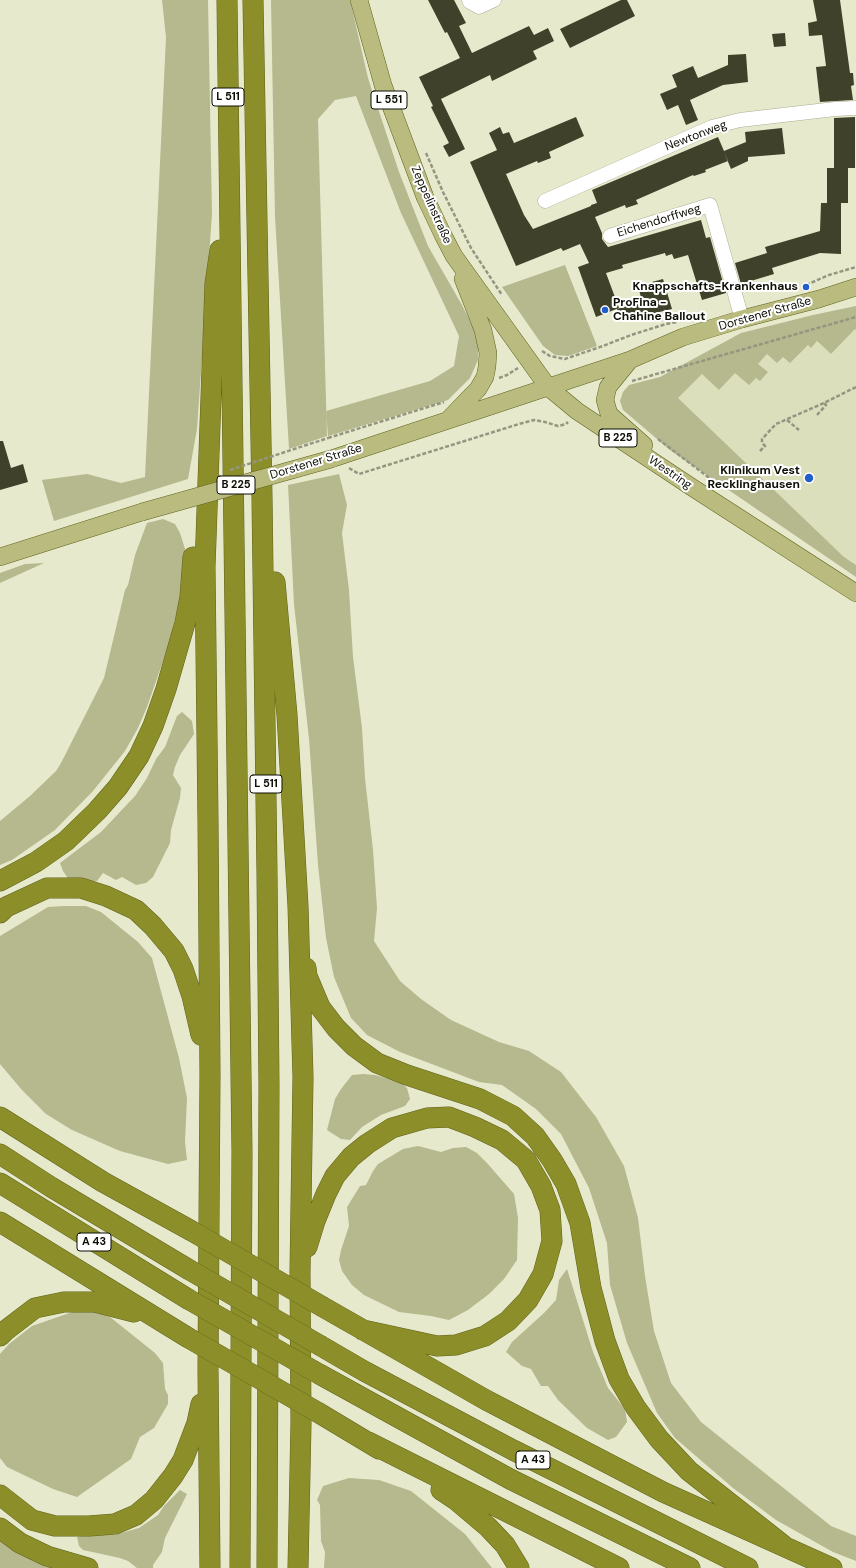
<!DOCTYPE html>
<meta charset="utf-8">
<style>
body{margin:0}
canvas{display:block;background:#e7e9cd}
</style>
<canvas width="856" height="1568"></canvas>
<script>
const c = document.querySelector('canvas').getContext('2d');
c.lineJoin = 'round';
function fillPath(path, color) { c.fillStyle = color; c.fill(path, 'evenodd'); }
const shape = rows => new Path2D(rows.map(r => 'M' + r).join(''));
function stroke(path, color, width, dash) { c.strokeStyle = color; c.lineWidth = width; c.lineCap = dash ? 'butt' : 'round'; c.setLineDash(dash || []); c.stroke(path); }
function label(font, color, halo, rows, align = 'center') {
  c.font = font + ' "DM Sans",sans-serif'; c.lineWidth = 4; c.setLineDash([]); c.textBaseline = 'middle'; c.strokeStyle = halo; c.fillStyle = color; for (const [text, x, y, turn = 0] of rows) {
    c.save(); c.translate(x, y); c.rotate((+turn || 0) * Math.PI / 180); c.textAlign = isNaN(turn) ? turn : align; if (halo) c.strokeText(text, 0, 0); c.fillText(text, 0, 0); c.restore();
  }
}
const built = shape([
 [855,329,856,330,856,565,844,557,678,398,702,374,735,373,758,364,767,354,783,357,817,341,831,354]
]);
const green = shape([
 [162,0,208,0,212,214,197,429,188,479,54,521,42,480,87,474,121,483,145,477,166,37],
 [271,0,350,0,368,78,399,172,428,246,462,305,478,337,478,360,470,378,448,400,328,436,326,411,430,381,454,366,459,336,401,213,356,96,335,100,318,119,327,436,289,449,275,217],
 [565,265,597,346,568,356,555,355,543,346,502,287],
 [856,306,856,330,855,329,831,354,817,341,811,348,808,345,790,363,783,357,777,363,767,354,758,364,768,372,760,381,756,378,749,385,735,373,719,390,702,374,678,398,844,557,856,565,856,577,670,450,623,410,620,401,623,392,629,385,660,377,741,333,813,315],
 [339,474,347,505,342,533,349,590,353,657,362,728,365,778,373,850,377,908,374,941,400,981,421,999,451,1020,499,1042,529,1051,561,1072,596,1117,624,1166,638,1218,645,1276,654,1331,671,1383,701,1422,831,1526,856,1536,856,1561,833,1552,776,1520,733,1488,675,1438,657,1413,627,1343,610,1285,607,1243,589,1188,561,1134,536,1109,502,1085,479,1082,400,1052,367,1035,351,1018,334,977,326,938,318,865,309,739,294,604,288,485],
 [163,519,175,524,180,533,185,549,185,565,177,612,168,647,147,707,138,728,125,751,93,791,55,830,12,860,0,865,0,821,30,796,56,771,61,763,104,678,125,590,128,585,135,555,147,523],
 [44,563,0,583,0,573,25,564],
 [182,712,192,721,194,734,180,755,175,767,173,775,181,788,180,798,171,830,170,843,153,877,146,883,136,885,122,877,116,880,103,873,97,881,69,880,63,871,60,863,101,832,135,796,147,778,156,759,165,747,177,716],
 [64,906,86,906,101,912,138,942,152,958,179,1058,187,1098,185,1142,187,1160,168,1164,120,1151,72,1130,46,1114,22,1090,0,1064,0,936,48,907],
 [363,1074,375,1075,400,1082,407,1088,410,1099,405,1106,381,1115,362,1127,350,1140,341,1139,327,1130,335,1099,341,1089,352,1075],
 [418,1146,441,1152,453,1148,466,1147,477,1153,487,1163,514,1194,518,1218,517,1260,504,1279,489,1294,468,1310,449,1320,431,1316,399,1312,364,1295,352,1285,342,1271,339,1260,341,1250,349,1226,347,1207,360,1186,366,1185,373,1171,378,1164,403,1149],
 [567,1269,593,1352,608,1388,625,1409,627,1422,616,1437,608,1440,587,1428,558,1400,548,1386,541,1386,531,1369,522,1366,506,1352,512,1342,544,1313,556,1300,559,1280],
 [78,1310,97,1312,110,1317,155,1353,163,1363,165,1389,168,1395,168,1404,154,1428,140,1437,131,1459,77,1497,53,1489,7,1467,0,1458,0,1354,9,1344,32,1326],
 [349,1478,379,1480,411,1491,465,1534,492,1568,324,1568,325,1552,321,1541,320,1505,317,1500,323,1486],
 [180,1490,187,1494,165,1538,162,1552,153,1565,153,1568,137,1568,128,1561,120,1558,83,1550,79,1546,77,1537,87,1535,114,1535,139,1528,158,1515,164,1506],
 [0,1538,55,1568,0,1568]
]);
const building = shape([
 [428,0,454,0,466,23,459,26,472,53,529,26,534,35,548,28,554,41,533,51,537,59,492,81,490,75,441,99,465,149,449,157,443,146,449,143,431,107,433,106,419,77,460,58,447,32,445,33],
 [621,0,627,0,635,16,570,48,560,29],
 [813,0,840,0,850,73,853,73,854,85,851,86,853,100,820,102,816,67,826,66,822,35,809,36,808,23,817,21],
 [785,33,786,46,774,47,772,34],
 [746,54,748,82,723,85,690,100,698,120,686,125,678,105,667,110,660,94,677,87,672,75,693,66,698,78,728,65,728,55],
 [576,117,584,136,549,152,551,158,538,163,537,161,506,174,524,215,533,229,591,206,591,205,597,203,592,190,718,137,724,151,746,142,745,132,782,128,785,154,748,157,748,161,731,169,724,152,728,161,705,170,706,172,694,176,693,175,636,200,638,204,626,208,625,205,595,217,602,233,602,239,608,247,701,220,706,238,710,237,726,293,702,300,688,255,674,259,672,254,666,256,665,253,622,265,623,268,606,273,619,308,596,317,578,267,589,263,580,244,563,251,561,248,516,266,470,162,497,150,489,133,500,127,503,134,509,132,514,143],
 [855,117,855,168,848,168,848,203,841,203,841,254,820,253,772,268,774,274,741,284,735,263,767,253,765,247,820,231,821,203,827,203,827,168,834,168,834,118],
 [663,279,672,309,621,321,617,309,642,301,639,290,642,289,641,285],
 [0,441,3,441,11,468,23,464,28,482,0,490]
]);
const path = shape([
 [426,153,443,192,471,248,502,295],
 [806,285,829,275,856,267],
 [542,351,550,356,565,359,603,346,631,335,666,324,677,322],
 [499,378,507,375,518,368],
 [632,381,856,317],
 [817,415,826,405,824,403],
 [787,420,799,430],
 [328,438,444,402],
 [658,439,716,483],
 [760,451,765,446,762,443,762,439,776,424,824,403,856,387],
 [349,468,359,474,519,424,534,420,545,422,558,426,566,424,568,422]
]);
const minor = shape([
 [469,0,470,2,479,7,494,0],
 [545,201,712,127,740,120,835,109,856,108],
 [610,236,710,205,742,319]
]);
const major = shape([
 [359,0,383,85,425,197,443,235,454,256,548,387,577,411,690,486,856,593],
 [630,360,608,387,605,400,609,414,644,445],
 [449,419,478,389,485,377,487,367,488,353,483,330,463,279],
 [331,459,630,360,683,337,742,319,819,299,856,287],
 [0,557,142,512]
]);
const highway = shape([
 [227,0,242,1151,240,1568],
 [253,0,262,497,267,873,269,1086,267,1568],
 [275,582,287,715,298,906,303,1077,300,1272,301,1423,298,1568],
 [0,881,36,862,66,841,97,811,118,787,139,756,153,726,166,689,185,623,190,597,193,557],
 [0,913,6,907,47,888,81,888,106,896,136,910,153,926,174,951,183,969,192,996,201,1035],
 [306,968,307,976,320,1007,336,1028,354,1046,377,1063,407,1075,480,1099,513,1116,535,1136,552,1160,566,1184,580,1223,591,1288,605,1341,619,1379,636,1408,659,1439,689,1471,783,1545],
 [0,1117,103,1182,190,1230],
 [0,1154,51,1187,188,1269],
 [0,1183,188,1299],
 [0,1222,187,1337],
 [307,1247,315,1221,326,1194,335,1176,351,1157,367,1144,392,1128,427,1118,449,1117,475,1127,502,1140,526,1160,541,1186,550,1210,552,1241,543,1274,528,1300,508,1321,485,1336,456,1345,437,1346,363,1330],
 [323,1307,486,1400,663,1492,832,1568],
 [0,1336,5,1331,35,1308,64,1302,95,1302,134,1312],
 [321,1346,364,1371,513,1450,748,1568],
 [321,1375,510,1479,690,1568],
 [319,1413,379,1449],
 [368,1442,619,1568],
 [441,1490,456,1500,488,1527,505,1545,519,1568],
 [0,1495,32,1520,55,1526,89,1526,115,1524,136,1515,154,1500,173,1476,183,1460,197,1423,201,1404],
 [0,1528,20,1543,47,1556,88,1568],
 [210,1568,208,1369,210,1074,208,821,205,567,215,284,220,250]
]);
const pathBridge = shape([
 [230,470,328,438]
]);
const majorBridge = shape([
 [142,512,331,459]
]);
const highwayBridge = shape([
 [190,1230,323,1307],
 [188,1269,321,1346],
 [188,1299,321,1375],
 [187,1337,319,1413]
]);
const markers = [
 [806,287,4,"#1f5ecb"],
 [605,310,4,"#1f5ecb"],
 [809,478,5,"#1f5ecb"]
];
const shields = [
 [228,97,32],
 [389,100,36],
 [618,438,38],
 [236,485,38],
 [266,784,32],
 [94,1242,34],
 [533,1460,34]
];
const shieldNames = [
 ["L 511",228,97],
 ["L 551",389,100],
 ["B 225",618,438],
 ["B 225",236,485],
 ["L 511",266,784],
 ["A 43",94,1242],
 ["A 43",533,1460]
];
const streetNames = [
 ["Newtonweg",696,136,-21],
 ["Zeppelinstraße",431,205,66],
 ["Eichendorffweg",659,221,-17],
 ["Dorstener Straße",765,314,-16],
 ["Dorstener Straße",316,462,-17],
 ["Westring",670,473,34]
];
const poiNames = [
 ["Knappschafts-Krankenhaus",798,287],
 ["ProFina -",613,303,"left"],
 ["Chahine Ballout",613,317,"left"],
 ["Klinikum Vest",800,471],
 ["Recklinghausen",800,485]
];
fillPath(built, '#dcdfbc');
fillPath(green, '#b6b88e');
fillPath(building, '#40412b');
stroke(minor, '#abac92', 15);
stroke(major, '#60621c', 18);
stroke(highway, '#60621c', 21);
stroke(path, '#949681', 2.5, [4, 2]);
stroke(minor, '#fff', 14);
stroke(major, '#babc7f', 17);
stroke(highway, '#8c8f29', 20);
stroke(majorBridge, '#60621c', 18, []);
stroke(highwayBridge, '#60621c', 21, []);
stroke(pathBridge, '#949681', 2.5, [4, 2]);
stroke(majorBridge, '#babc7f', 17);
stroke(highwayBridge, '#8c8f29', 20);
for (const [x, y, r, color] of markers) { const dot = new Path2D(); dot.arc(x, y, r, 0, 2 * Math.PI); c.fillStyle = color; c.fill(dot); stroke(dot, '#fff', 1.5); }
for (const [x, y, w] of shields) { const box = new Path2D(); box.roundRect(x - w / 2, y - 9, w, 18, 3); c.fillStyle = '#fff'; c.fill(box); stroke(box, '#0d0e05', 1); }
label('bold 11px', '#0d0e05', null, shieldNames);
label('12px', '#0d0e05', '#fff', streetNames);
label('bold 12px', '#0d0e05', '#fff', poiNames, 'right');
</script>
